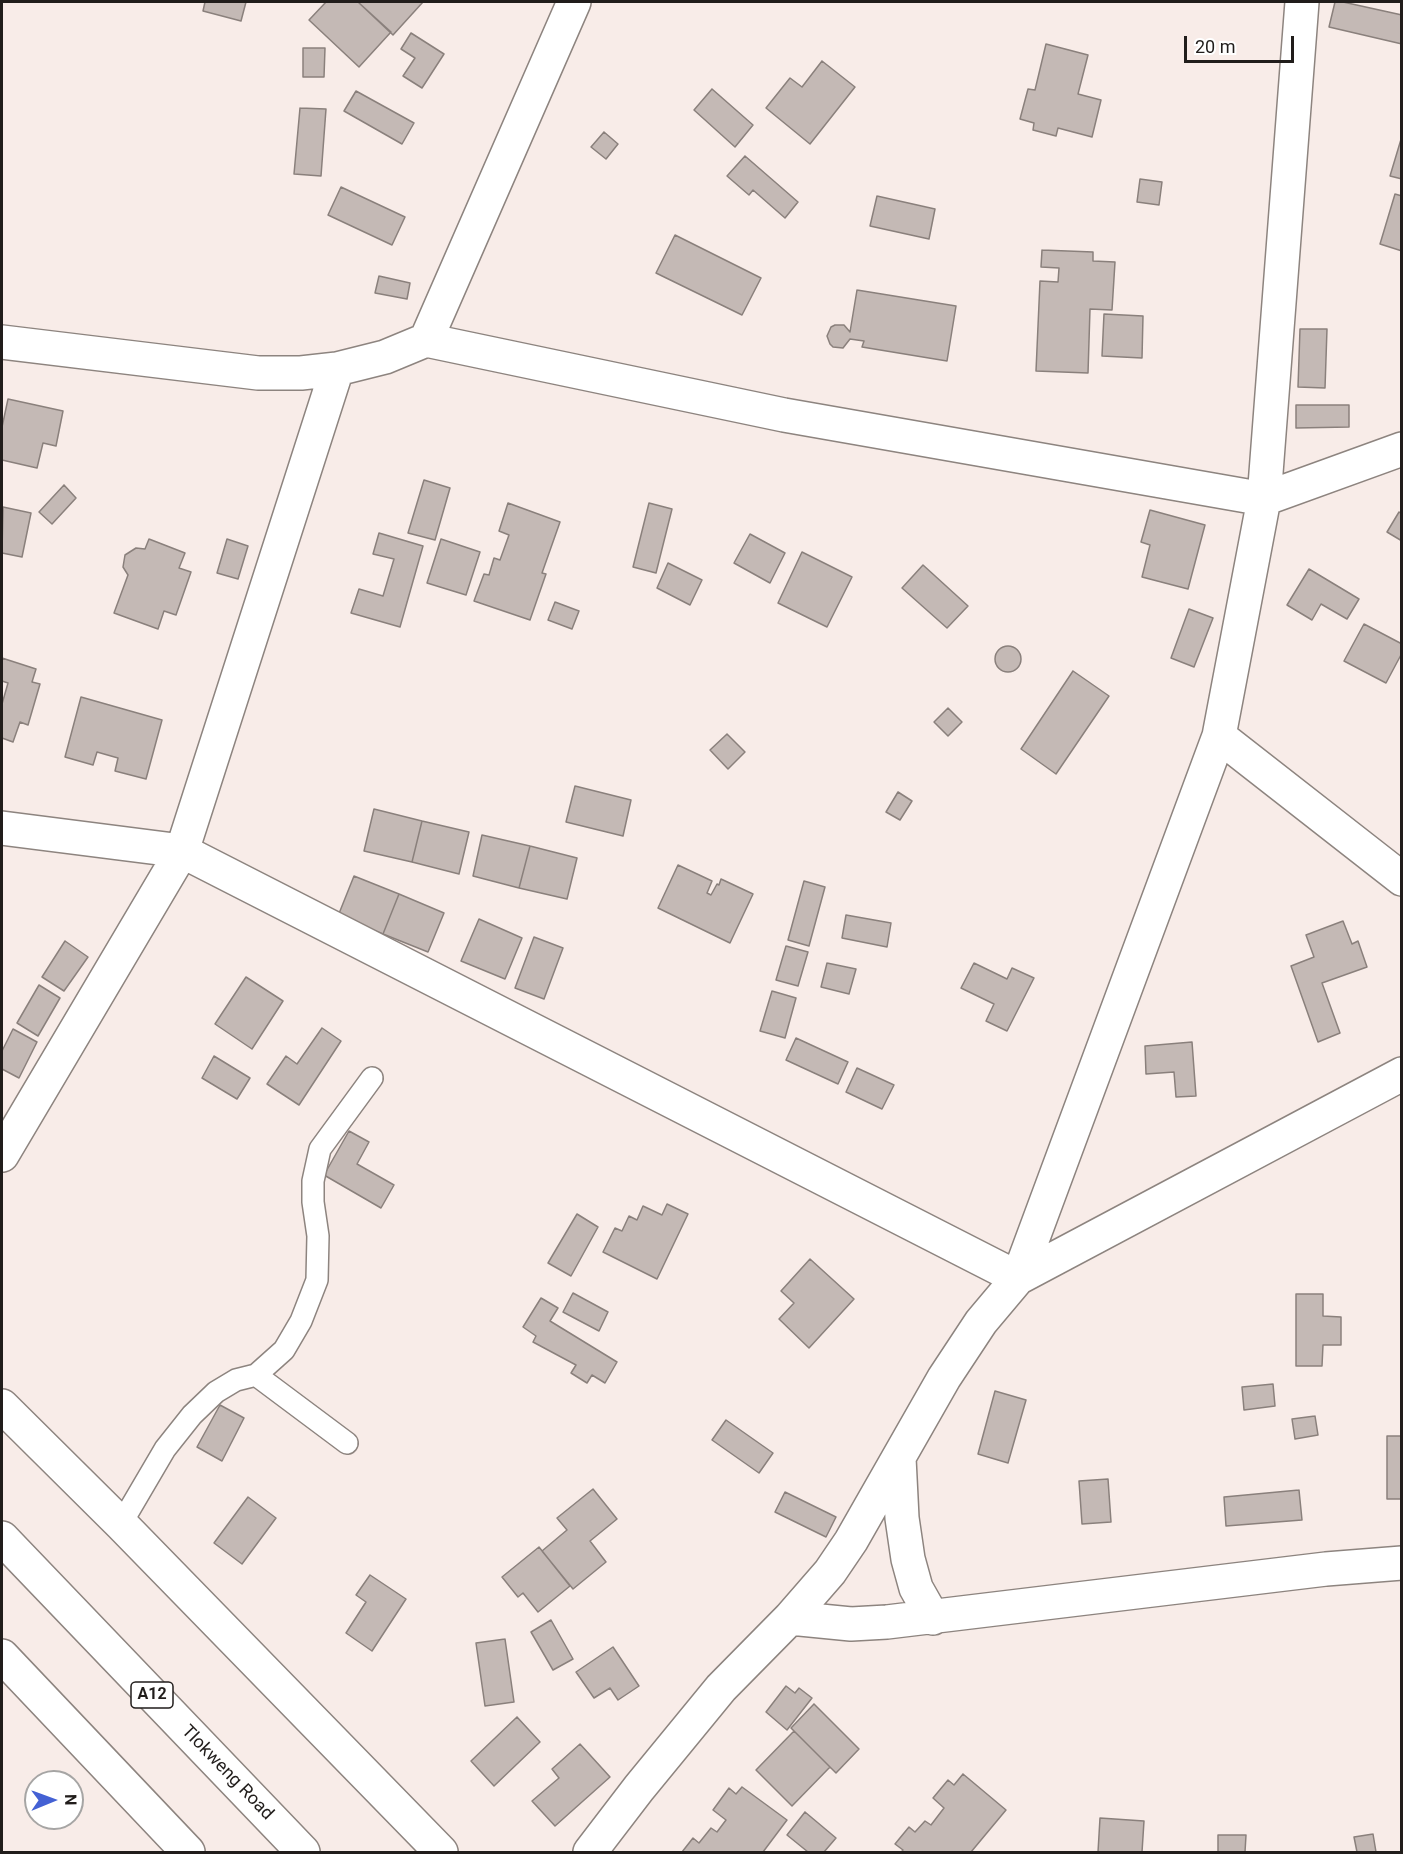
<!DOCTYPE html>
<style>
body{margin:0}
#map{position:relative;width:1403px;height:1854px;overflow:hidden;background:#f8ece8;font-family:Roboto,sans-serif}
canvas{display:block}
.frame{position:absolute;inset:0;border:3px solid #211d1b;pointer-events:none}
.north{position:absolute;left:24px;top:1770px;width:60px;height:60px;box-sizing:border-box;background:#fff;border:2px solid #a6a5a4;border-radius:50%;rotate:89deg;font-size:16px;font-weight:700;line-height:24px;text-align:center;color:#211d1b}
.north::after{content:'';display:block;margin:auto;width:21px;height:27px;background:#4461d4;clip-path:polygon(50% 0,100% 100%,50% 72%,0 100%)}
.scale{position:absolute;left:1184px;top:36px;width:110px;height:27px;box-sizing:border-box;border:3px solid #211d1b;border-top:0;padding-left:8px;font-size:18px;line-height:21px;white-space:nowrap;color:#211d1b;-webkit-text-stroke:4px #fff;paint-order:stroke}
</style>
<div id="map">
<canvas width="1403" height="1854"></canvas>
<div class="frame"></div>
<div class="north">N</div>
<div class="scale">20 m</div>
</div>
<script>
const c = document.querySelector('canvas').getContext('2d');
c.lineJoin = 'round';
function fillPath(path, color) { c.fillStyle = color; c.fill(path, 'evenodd'); }
const shape = rows => new Path2D(rows.map(r => 'M' + r).join(''));
function stroke(path, color, width, dash) { c.strokeStyle = color; c.lineWidth = width; c.lineCap = dash ? 'butt' : 'round'; c.setLineDash(dash || []); c.stroke(path); }
function label(font, color, halo, rows, align = 'center') {
  c.font = font + ' Roboto,sans-serif'; c.lineWidth = 5; c.setLineDash([]); c.textBaseline = 'middle'; c.strokeStyle = halo; c.fillStyle = color; for (const [text, x, y, turn = 0] of rows) {
    c.save(); c.translate(x, y); c.rotate((+turn || 0) * Math.PI / 180); c.textAlign = isNaN(turn) ? turn : align; if (halo) c.strokeText(text, 0, 0); c.fillText(text, 0, 0); c.restore();
  }
}
const building = shape([
 [205,2,246,2,241,21,203,11,205,2],
 [326,2,358,2,391,32,359,67,309,20,326,2],
 [358,2,423,2,393,35,358,2],
 [1335,2,1343,2,1402,15,1402,44,1329,27,1335,2],
 [411,33,444,54,422,88,403,76,415,58,401,49,411,33],
 [1046,44,1088,55,1078,94,1101,100,1092,137,1058,128,1056,136,1033,130,1034,123,1020,119,1028,89,1035,90,1046,44],
 [303,48,325,48,324,77,303,77,303,48],
 [822,61,855,87,810,144,766,108,790,78,802,87,822,61],
 [712,89,753,125,735,147,694,110,712,89],
 [356,91,414,123,402,144,344,111,356,91],
 [300,108,326,109,321,176,294,174,300,108],
 [604,132,618,144,606,159,591,147,604,132],
 [1402,136,1402,179,1390,176,1402,136],
 [745,156,798,202,785,218,753,190,749,195,727,176,745,156],
 [1140,179,1162,182,1159,205,1137,202,1140,179],
 [341,187,405,217,392,245,328,215,341,187],
 [1395,194,1402,196,1402,251,1380,244,1395,194],
 [877,196,935,209,929,239,870,226,877,196],
 [675,235,761,278,742,315,656,273,675,235],
 [1042,250,1093,252,1093,261,1115,262,1112,310,1090,309,1088,373,1036,371,1040,281,1058,282,1059,268,1041,267,1042,250],
 [379,276,410,283,407,299,375,293,379,276],
 [857,290,956,306,947,361,862,347,864,341,850,339,843,348,833,347,830,344,827,336,831,327,835,325,844,325,850,332,857,290],
 [1104,314,1143,316,1142,358,1102,356,1104,314],
 [1300,329,1327,329,1325,388,1298,387,1300,329],
 [8,399,63,411,56,446,43,443,37,468,2,460,2,427,8,399],
 [1296,405,1349,405,1349,427,1296,428,1296,405],
 [424,480,450,488,435,540,408,533,424,480],
 [64,485,76,498,52,524,39,512,64,485],
 [508,503,560,522,542,573,546,574,530,620,474,601,484,574,489,575,494,558,500,560,509,535,499,531,508,503],
 [649,503,672,509,656,573,633,567,649,503],
 [3,507,31,513,22,557,2,553,3,507],
 [1150,510,1205,525,1188,589,1142,577,1150,545,1141,542,1150,510],
 [1399,512,1402,514,1402,541,1387,532,1399,512],
 [379,533,423,546,400,627,351,613,359,589,383,596,394,559,373,554,379,533],
 [750,534,785,553,770,583,734,563,750,534],
 [149,539,185,553,179,568,191,572,176,615,164,611,158,629,114,613,128,575,123,567,125,555,136,548,145,549,149,539],
 [227,539,248,546,238,579,217,573,227,539],
 [441,539,480,552,466,595,427,583,441,539],
 [802,552,852,577,827,627,778,603,802,552],
 [668,563,702,580,690,605,657,588,668,563],
 [923,565,968,606,947,628,902,588,923,565],
 [1309,569,1359,599,1347,619,1321,604,1312,620,1287,605,1309,569],
 [555,602,579,611,572,629,548,620,555,602],
 [1189,609,1213,618,1194,667,1171,658,1189,609],
 [1364,624,1402,644,1402,653,1386,683,1344,661,1364,624],
 '995 659a13 13 0 1 1 26 0a13 13 0 1 1-26 0Z',
 [2,658,36,669,32,682,40,684,28,725,20,722,13,742,2,738,2,704,8,683,2,681,2,658],
 [1073,671,1109,696,1056,774,1021,749,1073,671],
 [81,697,162,720,146,779,115,771,118,758,97,752,93,765,65,757,81,697],
 [948,708,962,722,948,736,934,722,948,708],
 [727,734,745,752,728,769,710,750,727,734],
 [575,786,631,800,623,836,566,822,575,786],
 [898,792,912,801,900,820,886,812,898,792],
 [374,809,422,821,412,862,364,851,374,809],
 [422,821,469,832,459,874,412,862,422,821],
 [482,835,530,846,519,888,473,876,482,835],
 [530,846,577,858,567,899,519,888,530,846],
 [678,865,712,881,707,893,711,895,717,884,719,885,721,879,753,894,730,943,658,908,678,865],
 [354,876,399,894,383,934,338,916,354,876],
 [804,881,825,887,809,946,788,940,804,881],
 [399,894,444,913,428,952,383,934,399,894],
 [846,915,891,923,887,947,842,938,846,915],
 [479,919,522,938,505,979,461,961,479,919],
 [1343,921,1352,944,1358,941,1367,967,1322,983,1340,1033,1318,1042,1291,966,1314,957,1306,935,1343,921],
 [534,937,563,948,544,999,515,988,534,937],
 [65,941,88,957,64,991,42,977,65,941],
 [786,946,808,952,798,986,776,980,786,946],
 [827,963,856,969,849,994,821,987,827,963],
 [974,963,1007,979,1012,968,1034,978,1007,1031,986,1021,994,1004,961,988,974,963],
 [246,977,283,1001,252,1049,215,1024,246,977],
 [39,985,60,998,38,1036,17,1023,39,985],
 [772,991,796,998,785,1038,760,1031,772,991],
 [322,1028,341,1041,299,1105,267,1084,286,1056,297,1064,322,1028],
 [13,1029,37,1042,19,1078,2,1069,2,1051,13,1029],
 [796,1038,848,1062,838,1084,786,1060,796,1038],
 [1192,1042,1196,1096,1176,1097,1174,1072,1146,1074,1145,1046,1192,1042],
 [214,1056,250,1078,237,1099,202,1078,214,1056],
 [857,1068,894,1085,882,1109,846,1092,857,1068],
 [349,1131,369,1142,357,1164,394,1185,381,1208,324,1175,349,1131],
 [667,1204,688,1214,657,1279,603,1252,615,1228,622,1231,629,1216,637,1220,643,1206,662,1215,667,1204],
 [577,1214,598,1227,571,1276,548,1263,577,1214],
 [810,1259,854,1299,809,1348,779,1319,794,1303,781,1291,810,1259],
 [573,1293,608,1312,599,1331,563,1312,573,1293],
 [1296,1294,1323,1294,1323,1316,1341,1317,1341,1345,1323,1345,1322,1366,1296,1366,1296,1294],
 [541,1298,558,1308,550,1321,617,1362,605,1383,592,1375,587,1383,571,1373,576,1365,533,1342,536,1336,523,1327,541,1298],
 [1273,1384,1275,1406,1244,1410,1242,1387,1273,1384],
 [995,1391,1026,1400,1008,1463,978,1454,995,1391],
 [220,1405,244,1418,222,1461,197,1447,220,1405],
 [1315,1416,1318,1435,1295,1439,1292,1419,1315,1416],
 [726,1420,773,1453,759,1473,712,1440,726,1420],
 [1387,1436,1402,1436,1402,1499,1387,1499,1387,1436],
 [1108,1479,1111,1522,1082,1524,1079,1481,1108,1479],
 [593,1489,617,1519,590,1541,606,1562,573,1589,542,1551,567,1530,557,1518,593,1489],
 [1299,1490,1302,1520,1226,1526,1224,1497,1299,1490],
 [785,1492,836,1517,826,1537,775,1512,785,1492],
 [248,1497,276,1518,242,1564,214,1543,248,1497],
 [539,1547,570,1586,538,1612,523,1593,518,1597,502,1577,539,1547],
 [370,1575,406,1599,372,1651,346,1633,366,1602,356,1595,370,1575],
 [551,1620,573,1659,553,1670,531,1632,551,1620],
 [505,1639,514,1702,485,1706,476,1643,505,1639],
 [613,1647,639,1686,618,1700,610,1688,594,1698,576,1672,613,1647],
 [786,1686,795,1693,799,1688,812,1698,787,1730,766,1712,786,1686],
 [814,1704,859,1749,836,1773,791,1728,814,1704],
 [517,1717,540,1742,494,1786,471,1761,517,1717],
 [794,1731,830,1767,792,1806,756,1770,794,1731],
 [580,1744,610,1777,555,1826,532,1801,559,1778,552,1769,580,1744],
 [963,1774,1006,1810,971,1852,901,1852,903,1850,895,1844,909,1827,915,1832,925,1821,931,1825,944,1808,933,1798,948,1780,954,1785,963,1774],
 [742,1787,787,1820,763,1852,682,1852,693,1838,699,1843,711,1828,717,1832,726,1820,713,1810,729,1788,736,1794,742,1787],
 [805,1812,836,1838,824,1852,808,1852,787,1835,805,1812],
 [1100,1818,1144,1821,1142,1852,1098,1852,1100,1818],
 [1373,1834,1376,1852,1357,1852,1354,1837,1373,1834],
 [1218,1835,1246,1835,1245,1852,1218,1852,1218,1835]
]);
const lane = shape([
 [256,1375,347,1443],
 [121,1524,165,1449,192,1415,216,1392,236,1380,256,1375,284,1350,301,1321,317,1280,318,1236,313,1202,313,1181,320,1149,372,1078]
]);
const street = shape([
 [426,340,574,2],
 [2,342,258,373,301,373,337,369,385,357,426,340,784,415,1264,499,1402,449],
 [1219,736,1402,879],
 [2,828,182,851,1018,1278,1402,1074],
 [2,1155,182,851,337,369],
 [2,1406,121,1524,441,1852],
 [899,1458,902,1518,908,1559,916,1588,933,1618],
 [790,1618,851,1624,887,1622,1326,1569,1402,1563],
 [590,1852,639,1788,721,1688,790,1618,830,1572,851,1541,944,1378,981,1322,1018,1278,1219,736,1264,499,1302,2]
]);
const primary = shape([
 [2,1538,303,1852],
 [2,1656,188,1852]
]);
const shields = [
 [152,1695,42]
];
const shieldNames = [
 ["A12",152,1695]
];
const streetNames = [
 ["Tlokweng Road",227,1773,46]
];
fillPath(building, '#c4b9b5');
stroke(building, '#8a807c', 1.5);
stroke(lane, '#8d847f', 24);
stroke(street, '#8d847f', 36);
stroke(primary, '#8d847f', 36);
stroke(lane, '#fff', 21);
stroke(street, '#fff', 33);
stroke(primary, '#fff', 33);
for (const [x, y, w] of shields) { const box = new Path2D(); box.roundRect(x - w / 2, y - 13, w, 26, 4.5); c.fillStyle = '#fff'; c.fill(box); stroke(box, '#211d1b', 1.5); }
label('bold 16px', '#211d1b', null, shieldNames);
label('18px', '#211d1b', '#fff', streetNames);
</script>
